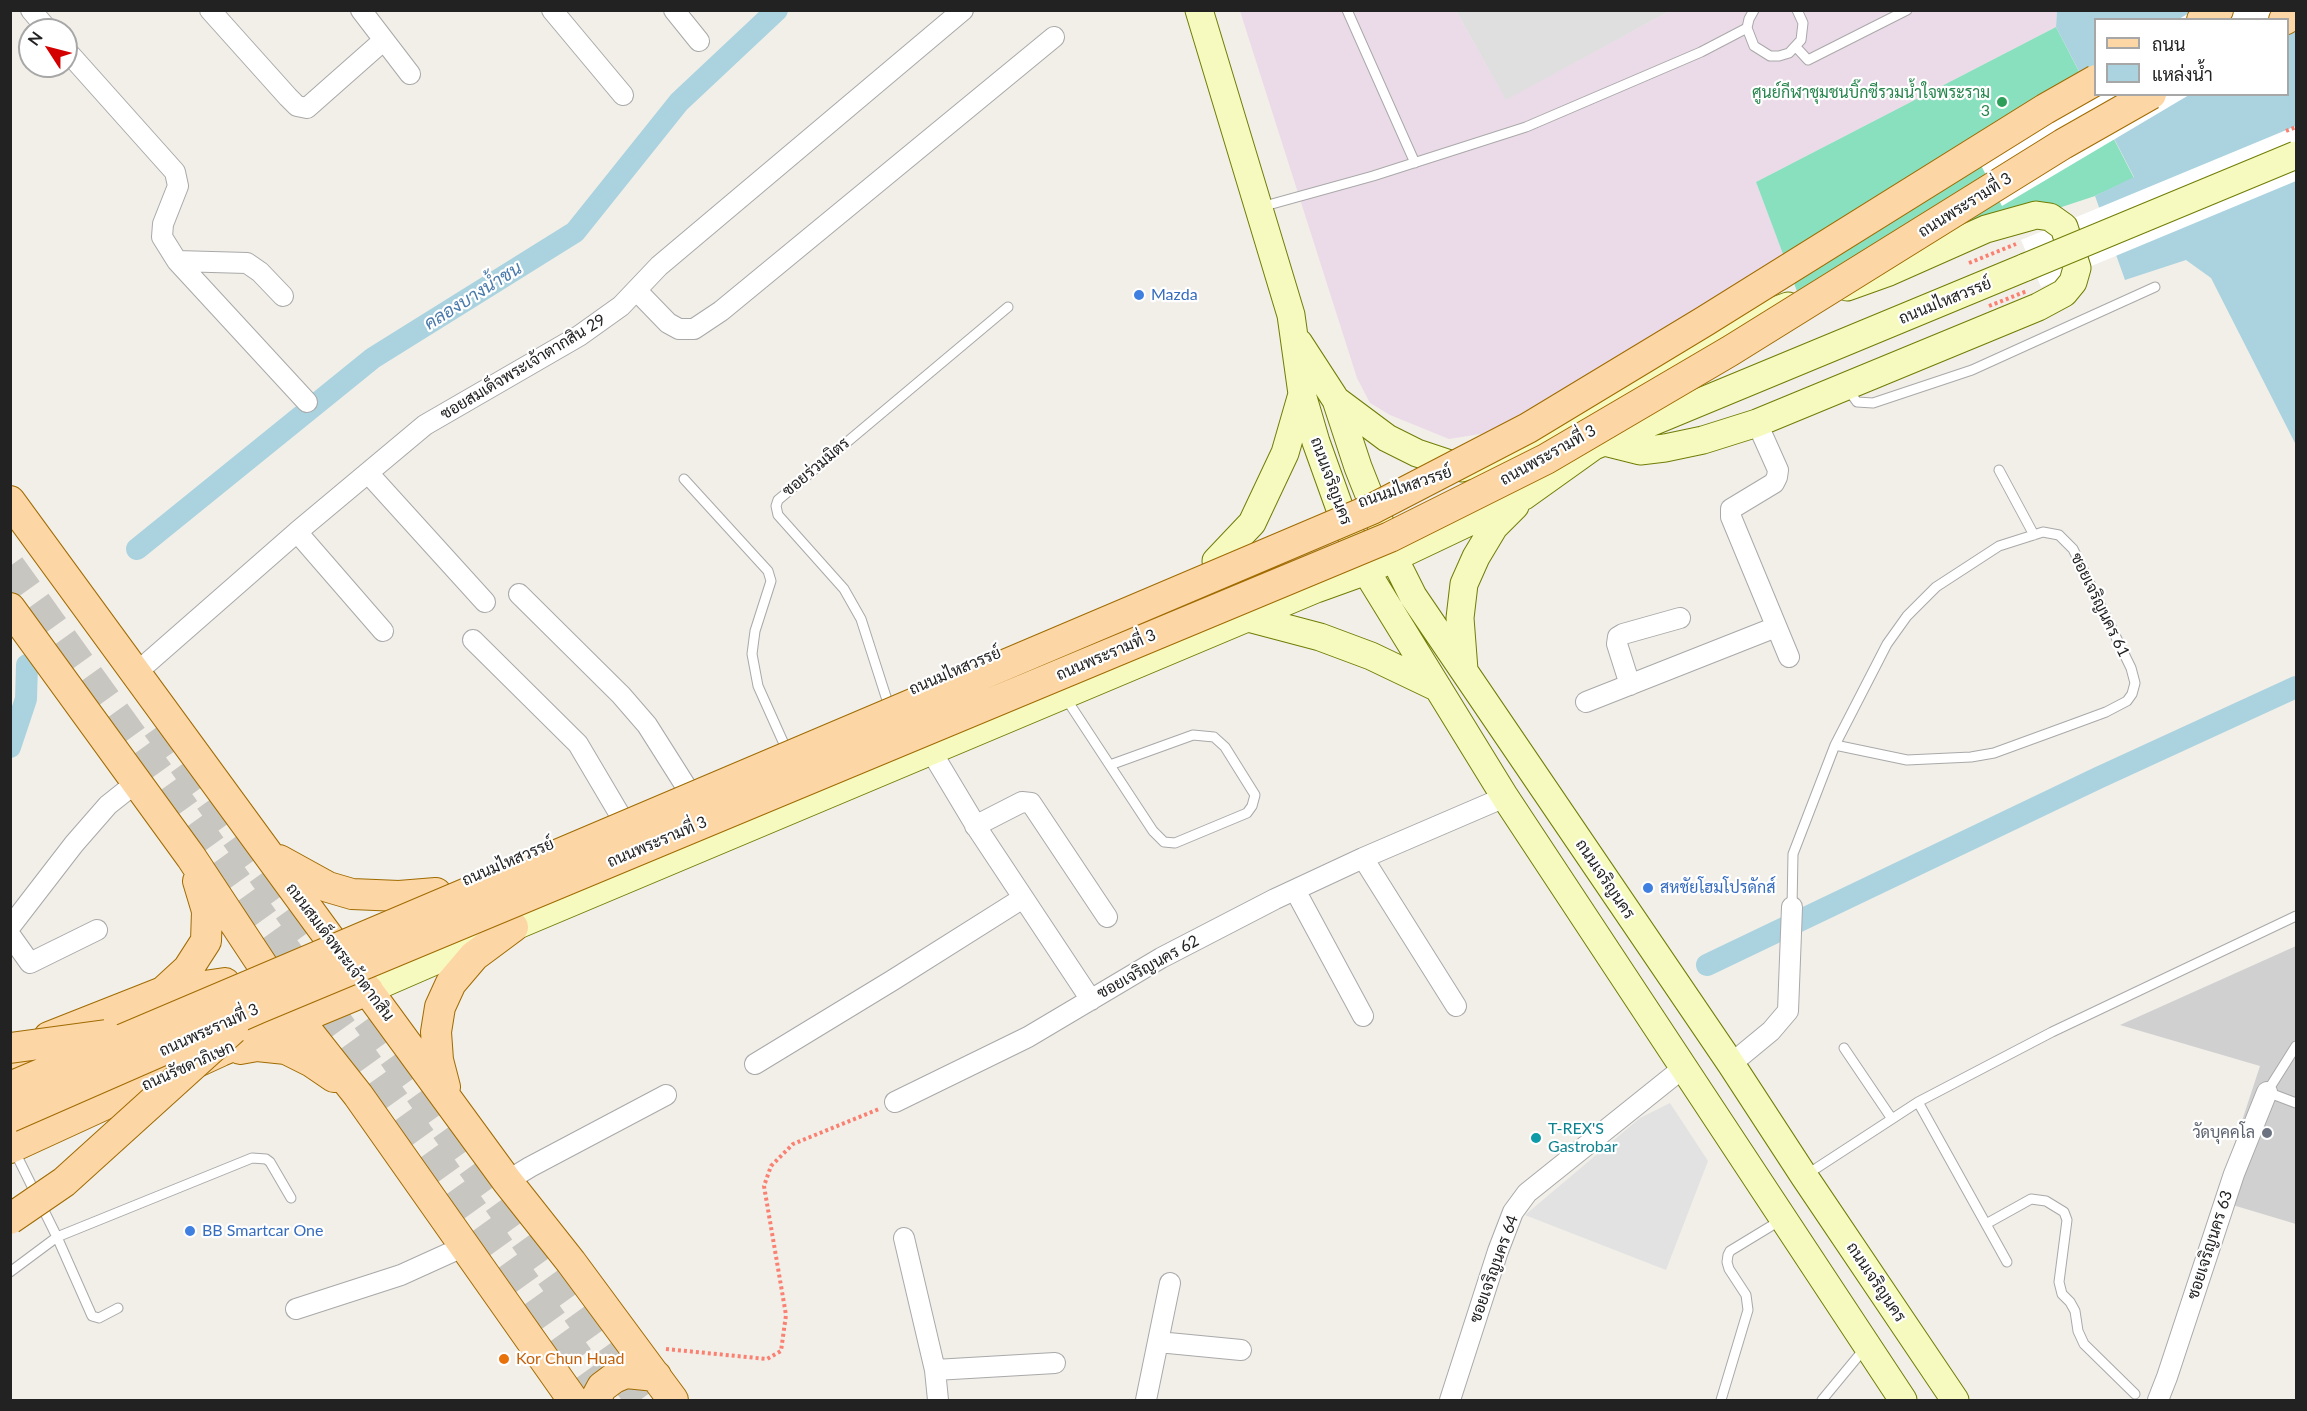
<!DOCTYPE html>
<meta charset="utf-8">
<style>
body{margin:0}
#map{position:relative;width:2307px;height:1411px;overflow:hidden;background:#f2efe9;font-family:Lato,Sarabun,sans-serif}
canvas{display:block}
.frame{position:absolute;inset:0;border:12px solid #222;pointer-events:none}
.legend{position:absolute;left:2094px;top:18px;width:195px;height:78px;box-sizing:border-box;background:#fff;border:2px solid #a7a7a7;margin:0;padding:8px 10px;list-style:none;font-size:18px;color:#222}
.legend li{display:flex;align-items:center;gap:12px;height:30px}
.legend b{width:30px;border:2px solid #a7a7a7}
.north{position:absolute;left:18px;top:18px;width:60px;height:60px;box-sizing:border-box;background:#fff;border:2px solid #a7a7a7;border-radius:50%;rotate:306deg;font-size:16px;font-weight:700;line-height:24px;text-align:center;color:#222}
.north::after{content:'';display:block;margin:auto;width:21px;height:27px;background:#d40000;clip-path:polygon(50% 0,100% 100%,50% 72%,0 100%)}
</style>
<div id="map">
<canvas width="2307" height="1411"></canvas>
<div class="frame"></div>
<ul class="legend">
<li><b style="height:8px;background:#fcd6a4"></b>ถนน</li>
<li><b style="height:16px;background:#aad3df"></b>แหล่งน้ำ</li>
</ul>
<div class="north">N</div>
</div>
<script>
const c = document.querySelector('canvas').getContext('2d');
c.lineJoin = 'round';
function fillPath(path, color) { c.fillStyle = color; c.fill(path, 'evenodd'); }
const shape = rows => new Path2D(rows.map(r => 'M' + r).join(''));
function stroke(path, color, width, dash) { c.strokeStyle = color; c.lineWidth = width; c.lineCap = dash ? 'butt' : 'round'; c.setLineDash(dash || []); c.stroke(path); }
function label(font, color, halo, rows, align = 'center') {
  c.font = font + ' Lato,Sarabun,sans-serif'; c.lineWidth = 4.5; c.setLineDash([]); c.textBaseline = 'middle'; c.strokeStyle = halo; c.fillStyle = color; for (const [text, x, y, turn = 0] of rows) {
    c.save(); c.translate(x, y); c.rotate((+turn || 0) * Math.PI / 180); c.textAlign = isNaN(turn) ? turn : align; if (halo) c.strokeText(text, 0, 0); c.fillText(text, 0, 0); c.restore();
  }
}
const residential = shape([
 [1456,11,1670,11,1506,101]
]);
const industrial = shape([
 [1240,11,1456,11,1506,100,1670,11,2057,11,2056,27,1756,182,1787,264,1518,428,1449,439,1390,415,1370,403,1357,378]
]);
const religious = shape([
 [2296,946,2296,1224,2216,1200,2260,1066,2120,1025]
]);
const pitch = shape([
 [2056,27,2134,178,2095,196,1798,294,1756,182]
]);
const parking = shape([
 [1670,1103,1708,1161,1666,1270,1525,1215,1640,1118]
]);
const water = shape([
 [2057,11,2296,11,2296,445,2211,278,2186,260,2125,280,2095,196,2134,177,2056,27],
 [2096,20,2288,20,2288,94,2096,94]
]);
const pier = shape([
 [2193,11,2296,11,2296,30,2288,36,2288,20,2177,20],
 [2096,94,2189,95,2002,206,1968,140],
 [2296,126,2296,181,2041,287,2021,240]
]);
const canal = shape([
 [137,549,373,358,575,232,679,102,777,10],
 [10,747,26,699,27,665],
 [1707,965,2098,778,2296,687]
]);
const primaryTunnel = shape([
 [10,566,609,1400],
 [157,727,640,1400]
]);
const path = shape([
 [666,1349,767,1359,781,1351,786,1315,764,1186,771,1166,793,1144,879,1109]
]);
const lane = shape([
 [1347,10,1415,163],
 [1754,10,1749,19,1747,28,1754,46,1770,56,1779,56,1789,53,1801,40,1803,23,1797,10],
 [1796,47,1808,60,1907,10],
 [1261,207,1373,176,1526,127,1701,52,1747,28],
 [1847,388,1857,402,1873,403,1972,370,2155,287],
 [1999,470,2034,535],
 [684,479,768,571,771,581,755,631,752,654,758,686,784,744],
 [1065,697,1153,831,1164,842,1175,843,1247,813,1252,806,1255,795,1225,747,1214,737,1193,735,1110,765],
 [887,700,861,619,844,589,778,515,776,506,778,500,1008,307],
 [1792,907,1793,854,1835,745,1887,644,1907,616,1936,587,1999,546,2043,532,2059,535,2073,549,2131,668,2135,683,2132,694,2127,701,2106,712,2068,726,1994,753,1971,757,1907,760,1835,745],
 [2296,1046,2267,1092,2296,1103],
 [1844,1048,1892,1119],
 [1918,1102,2007,1262],
 [1806,1175,1918,1102,2052,1032,2296,916],
 [1986,1224,2031,1199,2046,1201,2064,1212,2067,1220,2059,1282,2062,1294,2070,1302,2075,1311,2078,1331,2084,1344,2135,1394],
 [10,1272,57,1237,15,1152],
 [118,1308,99,1318,92,1316,57,1237,252,1158,266,1159,270,1162,291,1198],
 [1721,1400,1748,1310,1746,1295,1729,1269,1727,1262,1728,1255,1730,1251,1781,1220],
 [1822,1400,1865,1348]
]);
const street = shape([
 [31,10,48,30],
 [210,10,288,97,297,106,307,108,384,40],
 [361,10,410,74],
 [552,10,623,95],
 [674,10,699,41],
 [66,50,175,172,178,186,163,224,162,237,177,261,307,402],
 [177,261,247,263,260,272,283,296],
 [637,291,668,323,679,329,694,329,721,311,1054,37],
 [1757,423,1778,470,1777,477,1774,483,1731,509,1731,517,1789,657],
 [368,473,485,602],
 [297,532,383,631],
 [519,594,621,695,647,725,685,785],
 [473,640,578,744,620,815],
 [136,673,297,532,425,425,579,336,621,306,659,266,963,10],
 [1630,685,1617,644,1618,637,1623,634,1680,618],
 [1586,702,1776,627],
 [931,751,979,831,1091,1000],
 [975,826,1022,802,1031,803,1107,917],
 [1363,858,1456,1006],
 [1295,890,1363,1016],
 [10,927,74,844,108,805,137,782],
 [10,935,30,963,97,930],
 [755,1064,893,980,1023,898],
 [1731,1064,1771,1031,1788,1011,1792,907],
 [895,1102,1028,1037,1161,958,1275,899,1363,858,1505,797],
 [507,1181,530,1167,666,1095],
 [904,1238,935,1370,938,1400],
 [296,1309,401,1275,465,1246],
 [1158,1342,1241,1350],
 [935,1370,1055,1363],
 [1146,1400,1170,1283],
 [1450,1400,1498,1251,1513,1212,1527,1193,1683,1068],
 [2158,1400,2167,1377,2234,1174,2267,1092]
]);
const secondary = shape([
 [1199,10,1291,315,1302,394,1316,442,1340,509,1366,571,1505,797,1903,1400],
 [1299,343,1336,400,1358,467,1394,558,1413,596,1731,1064,1804,1176,1955,1400],
 [1336,400,1387,438,1417,453,1462,468],
 [1604,442,1640,451,1665,448,1703,440,1757,423,2038,307,2064,293,2073,282,2077,268,2064,227,2050,217,2036,215,1986,229,1889,272,1847,287],
 [1528,450,1655,369,1697,345,1747,321,1788,306],
 [1468,466,1522,454,1560,450],
 [1216,561,1252,523,1285,453,1302,394],
 [1248,618,1320,637,1371,656,1438,688],
 [1464,670,1460,618,1464,584,1476,557,1494,527,1515,506],
 [368,990,513,927,1316,589,1366,571,1524,496,1594,446,2026,267]
]);
const primary = shape([
 [2202,20,2218,10],
 [2284,20,2296,13],
 [10,501,507,1181,571,1262,673,1400],
 [10,608,191,857,298,1019,358,1095,573,1400],
 [279,860,328,887,352,894,399,896,436,893],
 [163,992,188,969,206,941,207,911,198,881],
 [49,1037,163,992,225,983],
 [240,1049,257,1046,286,1049,312,1062,334,1077],
 [10,1069,70,1047],
 [445,1087,438,1060,436,1032,440,1007,451,983,474,956,513,927],
 [10,1148,221,1051,368,990],
 [595,1400,602,1387,614,1378,626,1373,656,1376]
]);
const pathBridge = shape([
 [2286,131,2296,127],
 [1969,263,2016,244],
 [1989,306,2027,291]
]);
const secondaryBridge = shape([
 [2026,267,2296,155]
]);
const primaryBridge = shape([
 [10,1048,106,1035],
 [10,1087,1372,509,1528,428,1705,321,2045,109,2096,80],
 [10,1117,259,1008,1390,537,1546,459,1730,351,2063,144,2151,94],
 [10,1219,64,1182,233,1029]
]);
const markers = [
 [2002,102,6,"#2e9e5b"],
 [1139,295,6,"#3f7fe0"],
 [1648,888,6,"#3f7fe0"],
 [2267,1133,6,"#6b7280"],
 [1536,1138,6,"#0f9aa8"],
 [190,1231,6,"#3f7fe0"],
 [504,1359,6,"#e8710a"]
];
const leisureNames = [
 ["ศูนย์กีฬาชุมชนบิ๊กซีรวมน้ำใจพระราม",1990,93],
 ["3",1990,111]
];
const streetNames = [
 ["ถนนพระรามที่ 3",1965,205,-32],
 ["ถนนมไหสวรรย์",1945,301,-22],
 ["ซอยสมเด็จพระเจ้าตากสิน 29",523,367,-31],
 ["ถนนพระรามที่ 3",1548,455,-29],
 ["ซอยร่วมมิตร",816,467,-40],
 ["ถนนเจริญนคร",1331,481,70],
 ["ถนนมไหสวรรย์",1405,487,-19],
 ["ซอยเจริญนคร 61",2100,605,64],
 ["ถนนพระรามที่ 3",1106,655,-23],
 ["ถนนมไหสวรรย์",955,671,-23],
 ["ถนนพระรามที่ 3",657,842,-23],
 ["ถนนมไหสวรรย์",508,862,-23],
 ["ถนนเจริญนคร",1605,879,56],
 ["ถนนสมเด็จพระเจ้าตากสิน",340,952,53],
 ["ซอยเจริญนคร 62",1148,967,-29],
 ["ถนนพระรามที่ 3",209,1030,-24],
 ["ถนนรัชดาภิเษก",188,1066,-24],
 ["ซอยเจริญนคร 63",2210,1245,-72],
 ["ซอยเจริญนคร 64",1494,1269,-70],
 ["ถนนเจริญนคร",1876,1282,56]
];
const shopNames = [
 ["Mazda",1151,295],
 ["สหชัยโฮมโปรดักส์",1660,888],
 ["BB Smartcar One",202,1231]
];
const cultureNames = [
 ["T-REX'S",1548,1129],
 ["Gastrobar",1548,1147]
];
const worshipNames = [
 ["วัดบุคคโล",2255,1133]
];
const foodNames = [
 ["Kor Chun Huad",516,1359]
];
const waterNames = [
 ["คลองบางน้ำชน",473,296,-32]
];
fillPath(residential, '#e0dfdf');
fillPath(industrial, '#ebdbe8');
fillPath(religious, '#d0d0d0');
fillPath(pitch, '#88e0be');
fillPath(parking, '#e2e2e2');
fillPath(water, '#aad3df');
fillPath(pier, '#fff');
stroke(canal, '#aad3df', 22);
stroke(primaryTunnel, '#c8c6c1', 30, [30, 15]);
stroke(lane, '#a9a9a9', 11);
stroke(street, '#a9a9a9', 22);
stroke(secondary, '#707d05', 29);
stroke(primary, '#a06b00', 32);
stroke(path, '#fa8072', 4, [3, 3]);
stroke(lane, '#fff', 9);
stroke(street, '#fff', 20);
stroke(secondary, '#f7fabf', 27);
stroke(primary, '#fcd6a4', 30);
stroke(secondaryBridge, '#707d05', 29, []);
stroke(primaryBridge, '#a06b00', 32, []);
stroke(pathBridge, '#fa8072', 4, [3, 3]);
stroke(secondaryBridge, '#f7fabf', 27);
stroke(primaryBridge, '#fcd6a4', 30);
for (const [x, y, r, color] of markers) { const dot = new Path2D(); dot.arc(x, y, r, 0, 2 * Math.PI); c.fillStyle = color; c.fill(dot); stroke(dot, '#fff', 2); }
label('16px', '#27864d', '#fff', leisureNames, 'right');
label('16px', '#222', '#fff', streetNames);
label('16px', '#366cbe', '#fff', shopNames, 'left');
label('16px', '#0d838f', '#fff', cultureNames, 'left');
label('16px', '#5b616d', '#fff', worshipNames, 'right');
label('16px', '#c56008', '#fff', foodNames, 'left');
label('italic 18px', '#4a7aab', '#fff', waterNames);
</script>
